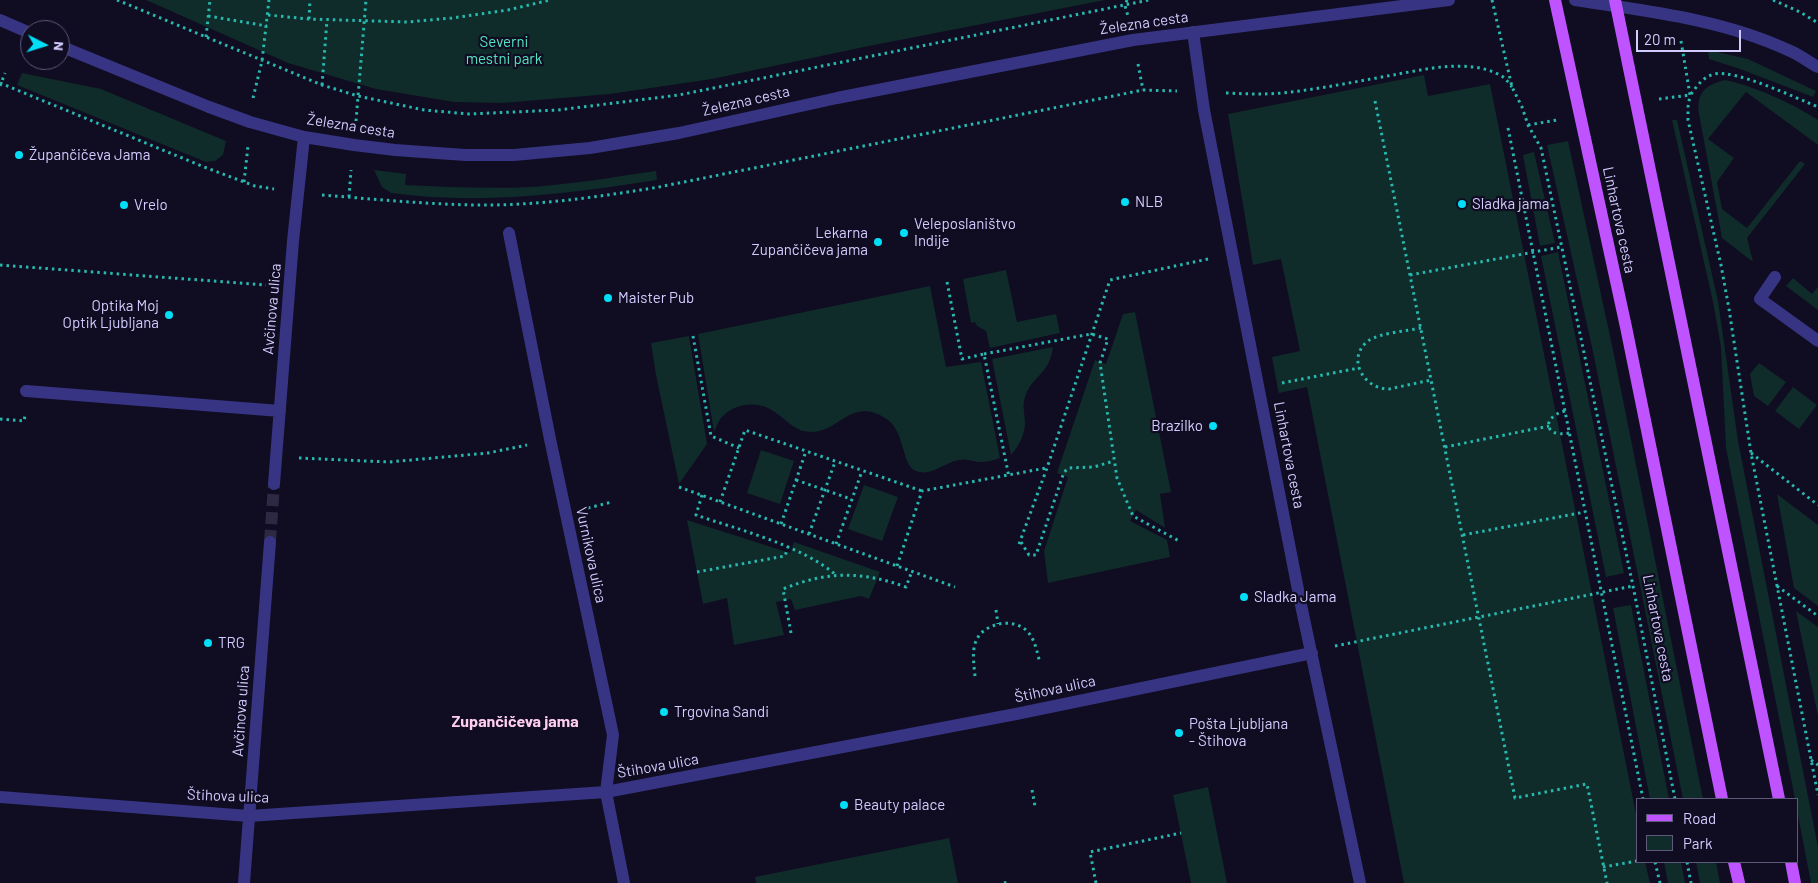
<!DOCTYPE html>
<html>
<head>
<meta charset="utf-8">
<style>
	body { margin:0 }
	#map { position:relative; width:1818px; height:883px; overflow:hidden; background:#100c21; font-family:Barlow,sans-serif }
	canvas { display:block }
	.legend { position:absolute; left:1636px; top:798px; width:162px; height:65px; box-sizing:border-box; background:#100c21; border:1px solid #5e597a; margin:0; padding:6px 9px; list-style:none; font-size:15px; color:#d2ccff }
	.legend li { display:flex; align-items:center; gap:10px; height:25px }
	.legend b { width:25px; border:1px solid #5e597a }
	.north { position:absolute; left:20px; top:20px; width:50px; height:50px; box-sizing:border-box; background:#100c21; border:1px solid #5e597a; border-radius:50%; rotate:95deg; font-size:14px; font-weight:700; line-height:20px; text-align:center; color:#d2ccff }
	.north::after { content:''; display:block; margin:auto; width:18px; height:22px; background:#00dff7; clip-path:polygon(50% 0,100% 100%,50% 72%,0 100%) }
	.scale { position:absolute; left:1636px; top:30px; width:105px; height:22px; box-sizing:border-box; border:2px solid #d2ccff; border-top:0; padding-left:6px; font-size:15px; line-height:18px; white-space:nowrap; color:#d2ccff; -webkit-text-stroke:4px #100c21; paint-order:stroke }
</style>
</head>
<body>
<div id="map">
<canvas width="1818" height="883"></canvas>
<ul class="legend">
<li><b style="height:6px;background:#bf53ff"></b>Road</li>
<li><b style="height:14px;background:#0f2b2a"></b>Park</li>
</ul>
<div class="north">N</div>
<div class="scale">20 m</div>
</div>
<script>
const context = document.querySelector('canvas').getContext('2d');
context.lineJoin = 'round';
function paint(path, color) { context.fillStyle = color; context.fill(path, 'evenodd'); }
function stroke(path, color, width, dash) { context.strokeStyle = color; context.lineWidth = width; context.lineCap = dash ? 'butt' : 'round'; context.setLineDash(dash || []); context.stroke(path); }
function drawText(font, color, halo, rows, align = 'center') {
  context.font = font + ' Barlow,sans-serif'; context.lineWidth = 4.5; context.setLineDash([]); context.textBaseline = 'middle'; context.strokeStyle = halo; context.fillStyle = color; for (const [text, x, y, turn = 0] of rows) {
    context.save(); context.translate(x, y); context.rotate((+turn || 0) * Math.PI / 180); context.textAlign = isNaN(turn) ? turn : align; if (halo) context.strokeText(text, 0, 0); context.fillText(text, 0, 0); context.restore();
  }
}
paint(new Path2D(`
	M146 0H1105L864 47 712 79 610 94 503 103 454 102 376 89 288 63Z
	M1708 50 1748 59 1816 91 1813 97 1740 69 1709 59Z
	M22 73 101 89 226 141 223 155 215 161 206 162 17 85Z
	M1424 75 1428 96 1490 84 1637 819V862H1645L1650 883H1404L1307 387 1279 393 1278 390 1272 357 1300 351 1281 259 1253 265 1228 114Z
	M1725 80C1754 86 1794 104 1818 120V145L1746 92 1708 139 1734 158 1717 182 1722 209 1747 228 1800 161 1805 164 1747 238 1753 262 1722 238 1699 114C1696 93 1705 85 1725 80Z
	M1672 120H1677L1718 301 1738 441 1818 847V883H1811L1797 810V799H1795L1726 448 1721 347 1713 302Z
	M1568 141 1613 350 1703 799H1683L1593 352 1547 145Z
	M1534 152 1555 243 1540 246 1523 155Z
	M374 170 406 174 405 185C447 187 489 189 531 187 573 184 614 177 656 171L657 180C568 194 480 205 391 193L382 187Z
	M1558 252 1624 573 1606 577 1541 256Z
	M1006 270 1017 322 1056 314 1060 333 990 348 986 331 977 326 975 322 971 323 963 279Z
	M1793 278 1812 294 1818 287V310L1786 286Z
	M930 286 946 367 981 362 1000 458C994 460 988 462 981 462 974 462 966 458 959 460 945 462 931 477 916 471 901 466 906 430 885 418 851 397 839 432 812 432 795 432 788 421 776 413 760 400 735 402 721 418 718 422 716 428 714 432L698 334Z
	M1135 312 1171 492 1160 494 1165 528 1136 510 1130 521 1167 540 1170 557 1048 583 1044 551 1068 477 1057 473 1095 360 1106 364 1123 314Z
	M689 336 707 444 679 484 656 375 651 343Z
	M1053 347C1050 374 1031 377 1025 397 1022 406 1025 414 1025 424 1024 436 1019 446 1011 455L992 359Z
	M1759 363 1786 382 1768 406 1754 396 1750 374Z
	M1793 387 1817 405 1799 429 1775 411Z
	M761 450 794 461 780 504 747 493Z
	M864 485 898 497 882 541 848 529Z
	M1777 494 1818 525V606L1794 588Z
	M687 520 790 553 794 542 880 572 869 599 861 596 795 610 791 599 776 602 784 635 734 645 727 598 703 604Z
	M1631 605 1669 799H1650L1613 608Z
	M1796 611 1818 627V716Z
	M1208 787 1227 883H1191L1173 795Z
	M949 838 958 883H756L755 877Z
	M1664 862H1681L1685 883H1668Z
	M1696 862H1716L1720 883H1700Z`), '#0f2b2a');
stroke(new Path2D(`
	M270 542 274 484`), '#2d2942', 12, [12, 6]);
stroke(new Path2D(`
	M117 0 322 85 358 96 424 110 469 114 558 110 679 95 1149 0
	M1127 0 1125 6 1128 16
	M1492 0 1512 87 1522 107 1528 125 1541 148 1633 586 1675 799
	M1773 0 1800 12 1818 23
	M268 15 309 19 407 22 452 18 508 10 550 0
	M208 16 267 26
	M309 19 310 0
	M206 37 210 0
	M1681 41 1690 95 1688 107V120L1721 265 1729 309 1751 453 1818 795
	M1138 64 1143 90
	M0 83 204 167 255 186 274 189
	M322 85 327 20
	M0 86 5 73
	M1226 93C1248 94 1269 95 1291 92 1325 88 1359 81 1393 75 1426 69 1467 59 1498 74 1505 77 1508 82 1512 87
	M1691 94C1697 86 1703 77 1714 74 1735 69 1796 98 1818 107
	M253 98 262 61 269 0
	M1659 99 1690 95
	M1375 101 1515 798 1587 784 1607 883
	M356 121 366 0
	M1528 125 1557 120
	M1508 128 1643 799
	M244 182 248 146
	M322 195C373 199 423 204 474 205 536 206 598 197 659 187L1143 90 1177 91
	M349 197 351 170
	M0 265 266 285
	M1410 275 1561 247
	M947 282 962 359 984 354 1009 477
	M1421 328C1407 331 1379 333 1368 341 1346 358 1363 389 1389 389L1431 380
	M693 336 711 436 739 448
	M984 354 1091 334 1108 339 1100 363 1117 478 1133 516 1181 542
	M1282 383 1359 368
	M1565 411C1541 417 1544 438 1569 433
	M0 419 24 421 25 416
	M1445 447 1549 426
	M1751 453 1818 505
	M299 458 389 462 488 453 527 445
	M796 480 851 499
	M679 487 955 587
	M702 495 696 515C739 530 801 545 836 575
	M720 502 745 430 922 491
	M588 508 612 502
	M781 524 806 451
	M809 534 835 462
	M1463 535 1585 512
	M1021 542 1029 555H1036L1064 472 1069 468 1094 467 1114 461
	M836 544 862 471
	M1019 544 1047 468 1110 280 1208 259
	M897 566 922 491 1046 468
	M697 572 785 556 788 547
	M1777 586 1818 616
	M996 610 998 624
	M791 633 783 589C827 571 862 571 906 587L912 571
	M1335 646 1633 586
	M975 676C974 665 972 654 975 644 980 624 1012 616 1027 631 1035 639 1037 652 1040 663
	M1811 760 1818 765
	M1032 790 1035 806
	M1655 862 1660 883
	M1687 862 1691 883
	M1603 867 1637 861
	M1004 883 1008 882
	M1096 883 1090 852 1181 833`), '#27b8af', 3, [2.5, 4]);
stroke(new Path2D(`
	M1575 0C1646 11 1722 19 1788 50 1799 54 1808 62 1818 67
	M0 20 30 33
	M1193 32 1204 110 1301 605 1360 883
	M60 46 209 107 250 122 304 137 354 145 395 150 465 155H514L590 148 679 133 837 98 1133 40 1449 0
	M509 233 550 439 613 735 606 792 624 883
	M1775 277 1760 299 1818 341
	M26 391 280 411
	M274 484 293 241 304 137
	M0 797 249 816 606 792 1016 714 1312 653
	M244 883 270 542`), '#373483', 12);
stroke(new Path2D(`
	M1555 0 1626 327 1722 799
	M1615 0 1779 799
	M1734 862 1739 883
	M1791 862 1795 883`), '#bf53ff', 12);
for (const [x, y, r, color] of [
	[19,155,5,"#00dff7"],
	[1125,202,5,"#00dff7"],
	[1462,204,5,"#00dff7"],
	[124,205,5,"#00dff7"],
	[904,233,5,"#00dff7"],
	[878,242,5,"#00dff7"],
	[608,298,5,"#00dff7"],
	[169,315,5,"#00dff7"],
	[1213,426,5,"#00dff7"],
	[1244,597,5,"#00dff7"],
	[208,643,5,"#00dff7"],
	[664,712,5,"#00dff7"],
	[1179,733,5,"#00dff7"],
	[844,805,5,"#00dff7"]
]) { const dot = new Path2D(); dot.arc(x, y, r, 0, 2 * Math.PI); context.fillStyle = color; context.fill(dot); stroke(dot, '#100c21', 2); }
drawText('15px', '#d2ccff', '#100c21', [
	["Železna cesta",1144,23,-8],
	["Železna cesta",746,101,-13],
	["Železna cesta",351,126,9],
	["Linhartova cesta",1619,220,78],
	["Avčinova ulica",272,309,-85],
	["Linhartova cesta",1289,455,79],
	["Vurnikova ulica",591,555,78],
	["Linhartova cesta",1658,628,79],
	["Štihova ulica",1055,689,-12],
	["Avčinova ulica",241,711,-86],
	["Štihova ulica",658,766,-10],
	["Štihova ulica",228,796,2]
]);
drawText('15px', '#52e5c0', '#100c21', [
	["Severni",504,42],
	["mestni park",504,59]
]);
drawText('15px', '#d2ccff', '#100c21', [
	["Župančičeva Jama",29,155],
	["NLB",1135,202],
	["Sladka jama",1472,204],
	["Vrelo",134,205],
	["Veleposlaništvo",914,224],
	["Indije",914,241],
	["Lekarna",868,233,"right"],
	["Zupančičeva jama",868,250,"right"],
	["Maister Pub",618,298],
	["Optika Moj",159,306,"right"],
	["Optik Ljubljana",159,323,"right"],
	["Brazilko",1203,426,"right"],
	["Sladka Jama",1254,597],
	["TRG",218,643],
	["Trgovina Sandi",674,712],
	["Pošta Ljubljana",1189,724],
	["- Štihova",1189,741],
	["Beauty palace",854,805]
], 'left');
drawText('bold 16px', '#ffceed', '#100c21', [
	["Zupančičeva jama",515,722]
]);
</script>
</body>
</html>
